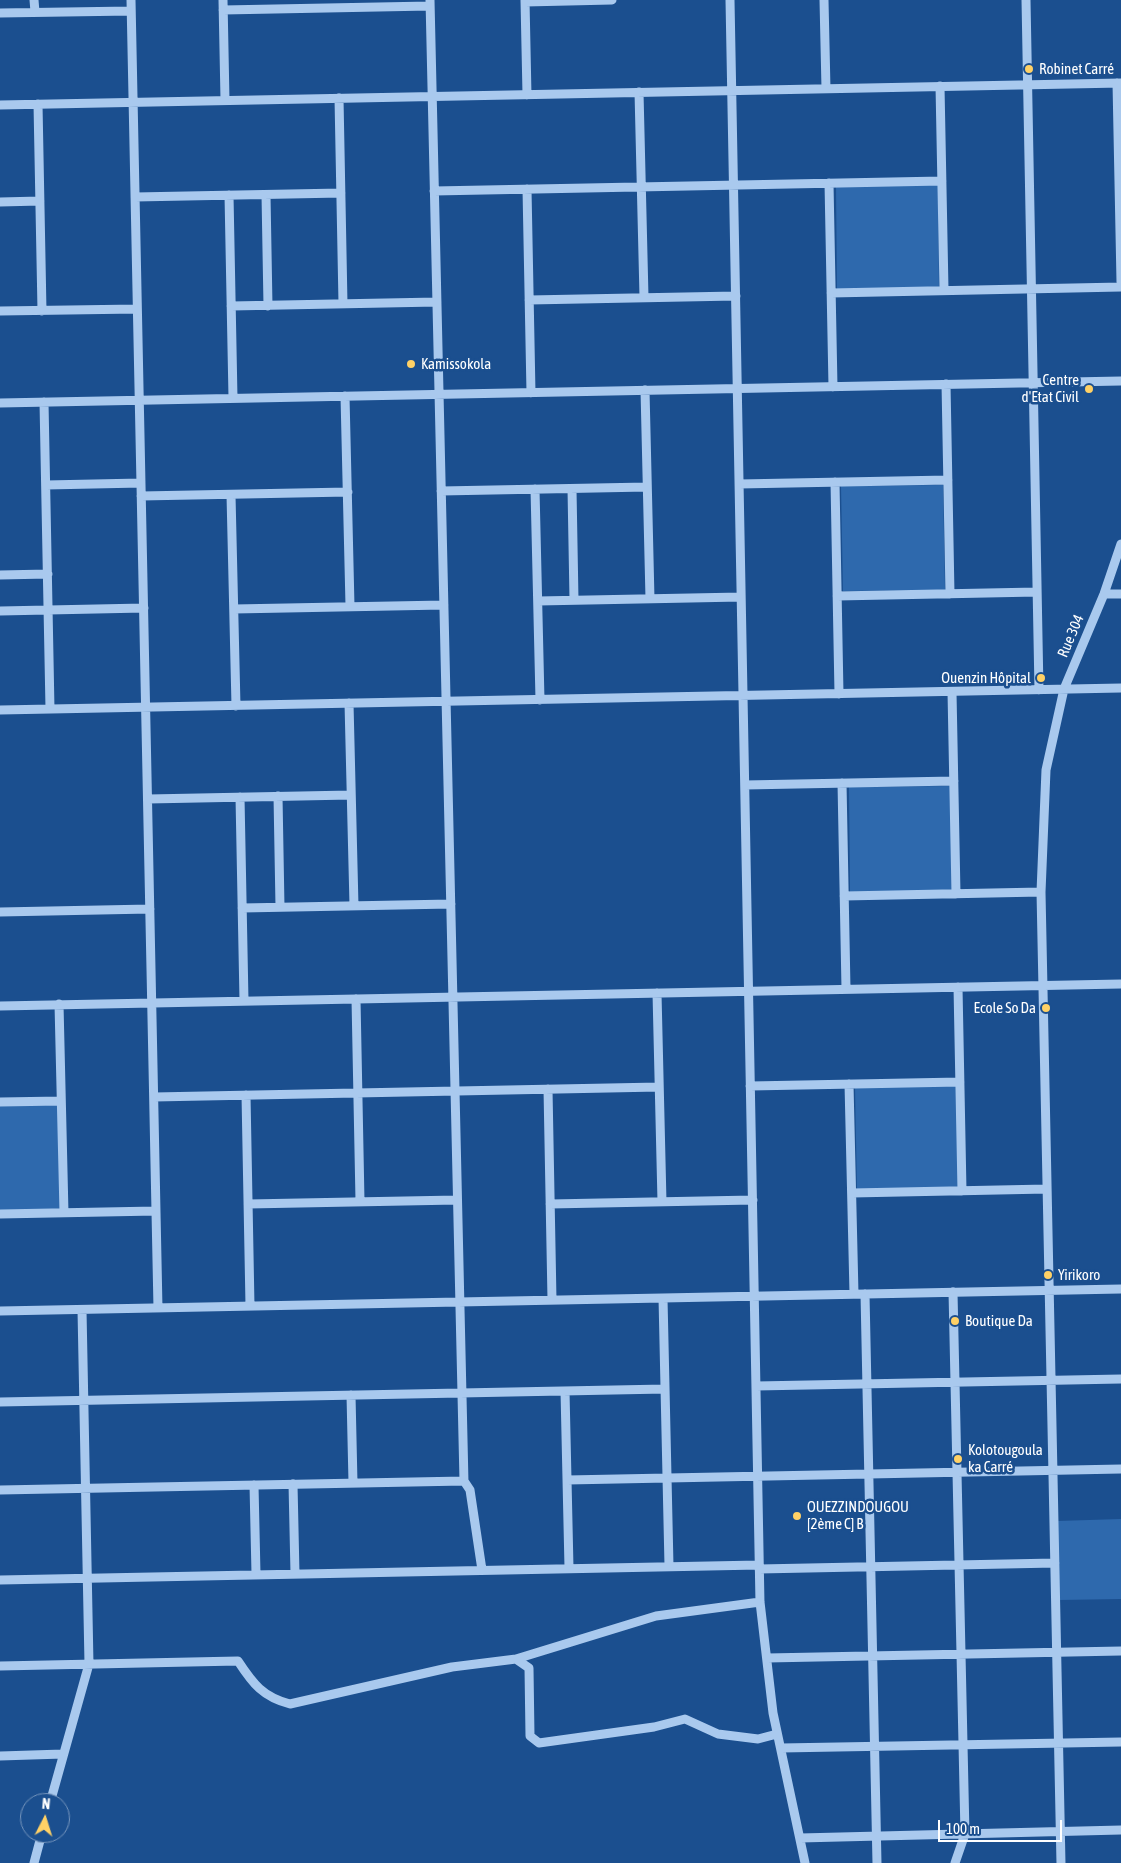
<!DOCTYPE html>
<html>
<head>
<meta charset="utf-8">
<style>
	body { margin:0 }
	#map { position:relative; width:1121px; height:1863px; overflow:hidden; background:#1b4f8f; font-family:"Asap Condensed",sans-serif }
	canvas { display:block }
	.north { position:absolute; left:20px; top:1793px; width:50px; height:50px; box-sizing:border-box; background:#1b4f8f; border:1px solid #7695bc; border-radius:50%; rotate:5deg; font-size:14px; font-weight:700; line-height:20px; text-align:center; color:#fff }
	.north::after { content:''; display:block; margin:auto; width:18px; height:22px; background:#ffd166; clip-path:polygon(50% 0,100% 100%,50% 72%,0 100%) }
	.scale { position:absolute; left:938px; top:1820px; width:124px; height:22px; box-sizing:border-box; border:2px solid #fff; border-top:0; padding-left:6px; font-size:15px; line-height:18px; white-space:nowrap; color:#fff; -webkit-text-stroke:4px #1b4f8f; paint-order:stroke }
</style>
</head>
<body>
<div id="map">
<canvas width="1121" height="1863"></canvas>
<div class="north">N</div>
<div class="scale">100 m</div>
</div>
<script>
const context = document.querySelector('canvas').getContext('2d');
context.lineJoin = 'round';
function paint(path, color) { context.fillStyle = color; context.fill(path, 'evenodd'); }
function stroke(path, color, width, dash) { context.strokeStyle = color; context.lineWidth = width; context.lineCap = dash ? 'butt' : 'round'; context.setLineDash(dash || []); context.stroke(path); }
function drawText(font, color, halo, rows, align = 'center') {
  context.font = font + ' "Asap Condensed",sans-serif'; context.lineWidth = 5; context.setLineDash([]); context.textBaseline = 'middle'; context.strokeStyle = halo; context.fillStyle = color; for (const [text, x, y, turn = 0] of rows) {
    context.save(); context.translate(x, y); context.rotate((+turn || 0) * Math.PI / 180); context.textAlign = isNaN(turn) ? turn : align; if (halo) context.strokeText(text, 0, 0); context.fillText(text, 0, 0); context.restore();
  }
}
paint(new Path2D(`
	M938 184 939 289 837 290 836 186Z
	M943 485 945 590 843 591 841 486Z
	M951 786 952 891 850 892 849 787Z
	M957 1085 959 1190 857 1191 855 1086Z
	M59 1105 61 1210 0 1211V1106Z
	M1121 1519V1599L1059 1600 1057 1521Z`), '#2e69ad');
stroke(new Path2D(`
	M34 0 35 12
	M131 0 158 1308
	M223 0 225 100
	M430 0 464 1481 470 1490 482 1570
	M525 0 527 95
	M730 0 760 1602 773 1713 805 1863
	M824 0 826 89
	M1026 0 1039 690
	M525 2 612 0
	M223 10 430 6
	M0 13 131 11
	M1117 83 1121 282
	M940 86 944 290
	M639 92 644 297
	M339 98 343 304
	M38 104 42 311
	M0 105 1121 83
	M829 183 833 387
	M527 189 531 393
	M434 191 942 181
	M229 195 233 398
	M266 195 268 306
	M135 197 341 193
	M0 202 40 201
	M831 293 1121 287
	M529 300 736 296
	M231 306 437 302
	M0 311 137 309
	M946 384 950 594
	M645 390 650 599
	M345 396 350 606
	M44 402 50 709
	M0 403 1121 381
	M835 482 839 694
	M739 484 948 480
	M46 485 141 483
	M535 489 540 700
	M572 489 574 600
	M441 491 647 487
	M231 495 236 706
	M141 496 348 492
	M0 575 48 574
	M1104 594H1121
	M837 596 1037 592
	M538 601 741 597
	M234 609 444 605
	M0 611 144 608
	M952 692 956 894
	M349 703 354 906
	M0 710 1121 688
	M842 783 846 989
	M745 785 954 781
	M278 796 280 907
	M240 797 244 1001
	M148 799 351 795
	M844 896 1041 892
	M242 908 451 904
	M0 912 150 909
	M958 987 962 1191
	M657 993 662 1202
	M356 999 360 1201
	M59 1004 64 1213
	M0 1006 1121 984
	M849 1084 854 1294
	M750 1086 960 1082
	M548 1089 552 1300
	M246 1095 250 1306
	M154 1097 659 1087
	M0 1102 61 1101
	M852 1193 1047 1189
	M248 1204 457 1200
	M550 1204 753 1200
	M0 1214 156 1211
	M953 1292 965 1834 955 1863
	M865 1294 877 1863
	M663 1298 669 1566
	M0 1311 1121 1289
	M756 1386 1121 1379
	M565 1391 569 1568
	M351 1395 353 1483
	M0 1402 665 1389
	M567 1480 1121 1469
	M293 1484 295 1574
	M254 1485 256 1574
	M0 1490 464 1481
	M759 1569 1055 1563
	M0 1580 759 1565
	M767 1658 1121 1651
	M516 1659 529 1668 530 1736 539 1743 654 1727 685 1719 718 1734 758 1739 777 1734
	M0 1666 238 1661C253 1684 263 1697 290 1704L452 1667 516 1659 656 1616 760 1602
	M781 1748 1121 1742
	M0 1756 63 1754
	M50 1803 89 1664 82 1310
	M800 1838 1121 1830
	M34 1863 42 1833
	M1061 1863 1041 892 1046 770 1064 689 1104 594 1121 544`), '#a9c9ee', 9);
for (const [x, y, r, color] of [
	[1029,69,5,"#ffd166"],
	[411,364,5,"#ffd166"],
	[1089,389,5,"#ffd166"],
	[1041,678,5,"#ffd166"],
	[1046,1008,5,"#ffd166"],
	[1048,1275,5,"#ffd166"],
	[955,1321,5,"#ffd166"],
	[958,1459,5,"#ffd166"],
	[797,1516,5,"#ffd166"]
]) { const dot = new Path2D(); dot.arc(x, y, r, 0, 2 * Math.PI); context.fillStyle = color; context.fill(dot); stroke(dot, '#1b4f8f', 2); }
drawText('15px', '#fff', '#1b4f8f', [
	["Robinet Carré",1039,69],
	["Kamissokola",421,364],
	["Centre",1079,380,"right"],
	["d'Etat Civil",1079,397,"right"],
	["Ouenzin Hôpital",1031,678,"right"],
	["Ecole So Da",1036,1008,"right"],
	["Yirikoro",1058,1275],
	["Boutique Da",965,1321],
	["Kolotougoula",968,1450],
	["ka Carré",968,1467],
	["OUEZZINDOUGOU",807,1507],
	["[2ème C] B",807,1524]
], 'left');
drawText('15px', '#fff', '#1b4f8f', [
	["Rue 304",1071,636,-67]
]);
</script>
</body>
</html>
